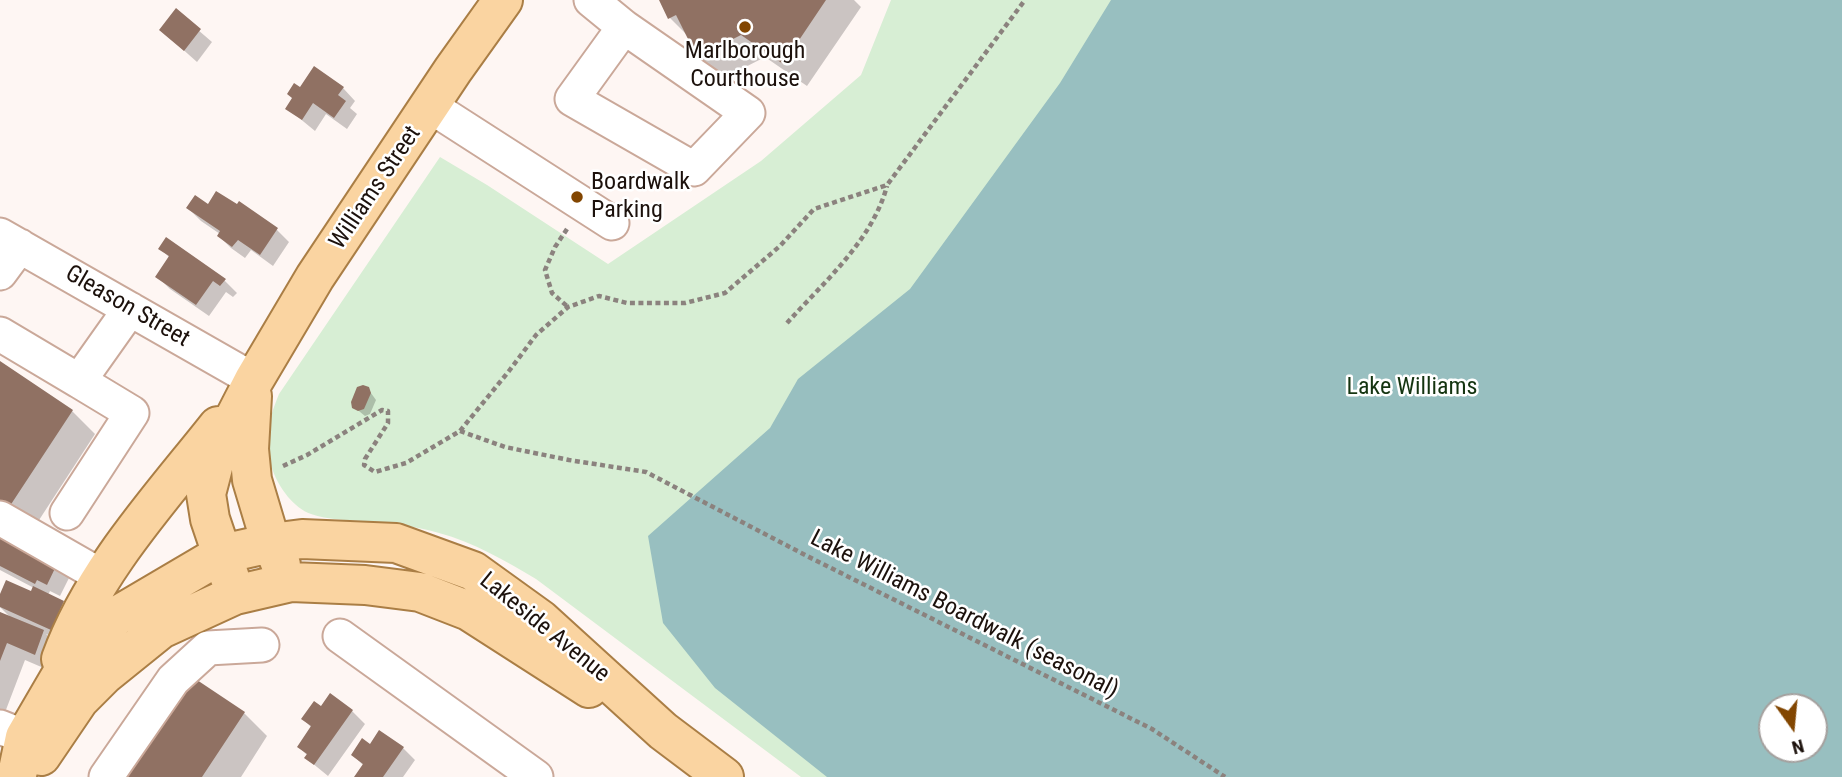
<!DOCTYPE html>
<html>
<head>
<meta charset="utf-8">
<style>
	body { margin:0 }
	#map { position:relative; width:1842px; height:777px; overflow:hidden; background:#fef6f3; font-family:"Roboto Condensed",sans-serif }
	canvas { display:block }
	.north { position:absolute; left:1758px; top:693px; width:70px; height:70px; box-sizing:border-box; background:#fff; border:2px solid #a4a09e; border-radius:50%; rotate:165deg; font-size:19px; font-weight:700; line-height:28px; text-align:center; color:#1c110c }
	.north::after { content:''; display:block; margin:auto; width:24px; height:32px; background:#824601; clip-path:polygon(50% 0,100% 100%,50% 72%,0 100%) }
</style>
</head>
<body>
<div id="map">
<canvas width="1842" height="777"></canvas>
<div class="north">N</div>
</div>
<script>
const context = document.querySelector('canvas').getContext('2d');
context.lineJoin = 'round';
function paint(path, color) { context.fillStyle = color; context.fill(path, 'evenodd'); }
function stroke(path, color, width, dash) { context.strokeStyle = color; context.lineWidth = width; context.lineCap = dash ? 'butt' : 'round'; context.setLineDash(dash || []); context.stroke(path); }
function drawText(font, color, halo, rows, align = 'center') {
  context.font = font + ' "Roboto Condensed",sans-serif'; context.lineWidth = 5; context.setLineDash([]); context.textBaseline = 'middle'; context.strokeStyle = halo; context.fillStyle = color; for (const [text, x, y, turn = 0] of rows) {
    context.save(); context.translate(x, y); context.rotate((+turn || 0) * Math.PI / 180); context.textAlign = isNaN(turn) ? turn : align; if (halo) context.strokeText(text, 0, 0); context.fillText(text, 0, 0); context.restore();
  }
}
paint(new Path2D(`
	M891 0H1842V777H801L536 579C506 561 473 542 439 533 415 526 390 523 365 521 347 520 328 520 311 514 294 508 279 488 273 471 262 443 268 421 279 394L440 157 487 185 608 264 761 161 861 75ZM1772 707H1814V749H1772Z`), '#d7eed4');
paint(new Path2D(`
	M1111 0H1842V777H827L715 688 663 623 648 536 770 428 798 379 910 289 1060 83ZM1772 707H1814V749H1772Z`), '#98bfc0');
paint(new Path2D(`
	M661 0H854L861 7 807 86 765 57 722 79 699 56 690 38 670 18Z
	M176 11 212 42 197 62 161 30Z
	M343 88 355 101 350 108 357 114 347 129 326 114 315 131 287 108 300 90Z
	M240 203 277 230 289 242 273 266 251 250 245 258 231 248 219 236 220 234 201 221 188 208 237 207Z
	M161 249 224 280 237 293 233 297 226 292 209 316 170 289 158 277 170 258Z
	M0 364 72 411 95 434 28 537 0 519Z
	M368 389 376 400 370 414 365 416 354 407Z
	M0 535 70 576 60 596 50 591 48 595 63 602 75 615 63 641 46 634 62 649 53 672 25 660 4 715 0 714V612L12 619 0 607V598L32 594 34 588 0 570Z
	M330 696 352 711 365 724 328 776 306 758 308 756 299 747 312 728 303 719 321 709Z
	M244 713 267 736 241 777H123Z
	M371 746 403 748 415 760 403 777H356L364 766 353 755Z`), '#0003');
paint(new Path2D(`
	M659 0H826L783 64 741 35 697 57 676 15 668 19Z
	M176 8 201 29 184 51 159 30Z
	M314 66 344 87 338 95 346 101 334 118 313 103 302 120 285 109 292 98 287 94 294 83 300 87Z
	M216 191 237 204 239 201 278 228 260 255 238 240 232 247 217 236 220 231 186 208 195 195 208 204Z
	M166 237 226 279 220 286 213 281 196 305 155 277 169 256 158 249Z
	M0 361 73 410 4 515 0 512Z
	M363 385 369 387 371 393 364 409 358 411 352 408 351 402 357 387Z
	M0 533 58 562 47 585 37 580 35 584 0 566Z
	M6 580 31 591 33 586 64 601 51 630 0 607V594Z
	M0 612 44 630 35 655 7 643 0 661Z
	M188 674 245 712 202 777H121Z
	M330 693 353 710 314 765 304 758 307 754 297 747 311 726 301 719 314 701 321 706Z
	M379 730 404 747 383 777H354L363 764 351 755 362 738 370 744Z`), '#907163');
const minor = new Path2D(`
	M591 0 624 27 748 113 694 169 572 99 624 27
	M430 106 612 223
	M0 235 254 380
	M0 273 20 246
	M0 334 79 381 130 309
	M67 513 132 413 79 381
	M0 518 103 577
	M340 636 536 777
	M0 727 25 737
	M106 777 173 680 208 648 262 645`);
const major = new Path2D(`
	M252 396 249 449 252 480 267 530 281 565
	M230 578 210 519 206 494 217 452 254 380 315 277 453 70 503 0
	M61 659C93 571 161 498 218 426
	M41 756 79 700 104 675 161 629 235 595 291 582 365 585 420 592 469 611 589 688
	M17 775 25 737 60 677 85 647 115 617 222 554 271 543 302 539 396 543 473 571 541 620 663 731 724 777`);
stroke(minor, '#caa899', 37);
stroke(major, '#aa7e45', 42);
stroke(new Path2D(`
	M567 229 555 247 545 270 552 293 568 307
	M787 323C824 282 872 241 887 186
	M460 431 505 447 569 460 646 472 807 556 1152 729 1225 777
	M283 466 307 455 382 410 388 411V423L365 459 364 465 375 472 406 463 460 431 509 371 536 335 568 307 599 296 627 303H685L725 293 780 246 814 209 887 185 1025 0`), '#8b827e', 4.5, [5, 3.5]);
stroke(minor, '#fff', 33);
stroke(major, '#fad4a1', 38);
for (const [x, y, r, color] of [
	[745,27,7,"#824601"],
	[577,197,7,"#824601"]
]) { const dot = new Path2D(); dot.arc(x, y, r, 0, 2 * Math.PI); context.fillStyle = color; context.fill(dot); stroke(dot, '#fff', 2.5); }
drawText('24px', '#1c110c', '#fff', [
	["Marlborough",745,52],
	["Courthouse",745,80],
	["Boardwalk",591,183,"left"],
	["Parking",591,211,"left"]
]);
drawText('24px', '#1c110c', '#fff', [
	["Williams Street",376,188,-56],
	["Gleason Street",127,307,30],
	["Lake Williams Boardwalk (seasonal)",964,615,27],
	["Lakeside Avenue",544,628,39]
]);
drawText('24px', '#143410', '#fff', [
	["Lake Williams",1412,388]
]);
</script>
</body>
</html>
